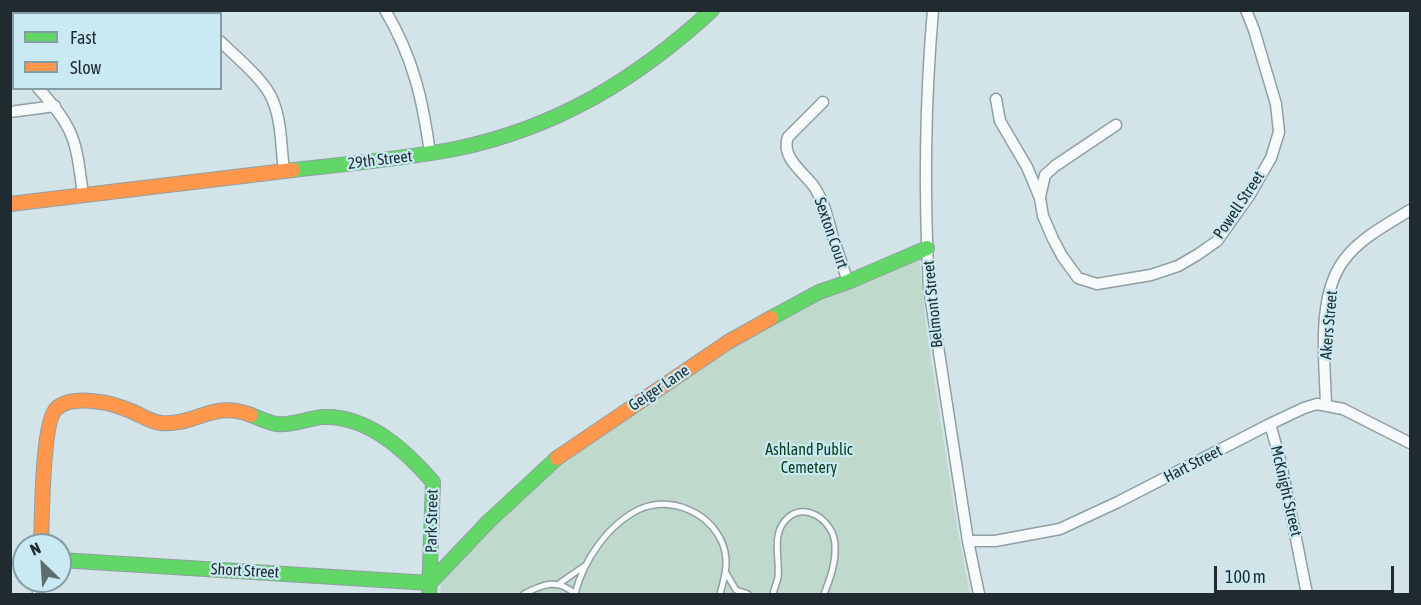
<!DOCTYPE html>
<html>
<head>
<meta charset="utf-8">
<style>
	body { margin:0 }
	#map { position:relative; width:1421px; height:605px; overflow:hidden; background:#d3e4e9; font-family:"Asap Condensed",sans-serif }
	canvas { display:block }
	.frame { position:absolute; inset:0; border:12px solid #1f2b2f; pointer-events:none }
	.legend { position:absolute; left:12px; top:12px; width:210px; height:78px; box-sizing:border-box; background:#c9e9f3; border:2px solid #859da5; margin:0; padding:8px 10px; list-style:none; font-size:18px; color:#1f2b2f }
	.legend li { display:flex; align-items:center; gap:12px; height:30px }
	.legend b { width:30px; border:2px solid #859da5 }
	.north { position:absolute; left:12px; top:533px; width:60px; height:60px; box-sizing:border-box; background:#c9e9f3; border:2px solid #859da5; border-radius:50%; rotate:335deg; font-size:16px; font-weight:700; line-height:24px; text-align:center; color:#1f2b2f }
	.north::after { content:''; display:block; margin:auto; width:21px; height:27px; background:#5e6c70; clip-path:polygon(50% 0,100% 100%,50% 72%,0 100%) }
	.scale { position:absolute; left:1214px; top:566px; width:180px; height:27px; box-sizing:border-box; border:3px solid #1f2b2f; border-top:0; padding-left:8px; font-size:18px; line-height:21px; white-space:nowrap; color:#1f2b2f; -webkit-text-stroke:4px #c9e9f3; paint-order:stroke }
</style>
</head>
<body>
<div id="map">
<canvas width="1421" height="605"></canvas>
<div class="frame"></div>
<ul class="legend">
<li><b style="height:8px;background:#63d668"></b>Fast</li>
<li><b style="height:8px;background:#ff974d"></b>Slow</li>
</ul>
<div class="north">N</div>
<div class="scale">100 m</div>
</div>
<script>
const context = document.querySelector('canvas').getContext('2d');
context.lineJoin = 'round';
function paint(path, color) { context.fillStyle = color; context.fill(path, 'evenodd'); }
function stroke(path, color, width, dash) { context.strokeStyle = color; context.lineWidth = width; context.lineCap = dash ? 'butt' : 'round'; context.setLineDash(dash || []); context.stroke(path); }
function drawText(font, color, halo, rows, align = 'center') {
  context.font = font + ' "Asap Condensed",sans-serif'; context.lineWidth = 4.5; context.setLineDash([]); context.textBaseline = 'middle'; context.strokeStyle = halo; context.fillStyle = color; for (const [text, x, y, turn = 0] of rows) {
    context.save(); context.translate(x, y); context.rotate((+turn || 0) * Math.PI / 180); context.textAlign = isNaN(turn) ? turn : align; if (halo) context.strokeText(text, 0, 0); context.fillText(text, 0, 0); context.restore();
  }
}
paint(new Path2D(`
	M919 257 927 335 958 532 970 594H440L442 579 462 556 522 501 562 460 722 354 794 311 845 285Z`), '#bfdacc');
const lane = new Path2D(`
	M726 573 736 590 748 594
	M560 583 583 567
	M524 594C543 584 558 578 575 594
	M575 594C583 561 608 524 640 509 676 493 723 519 726 559 727 571 723 583 720 594
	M773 594C774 589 777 583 778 577 780 560 772 537 784 522 802 498 834 520 835 545 836 563 830 579 824 594`);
const street = new Path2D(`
	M191 10 194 14
	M385 10C413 57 423 100 430 154
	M933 10C925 102 924 196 929 288L968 541 979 594
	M220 41C236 57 265 80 273 101 282 123 281 149 284 171
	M10 61 14 64
	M38 88C76 129 76 142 83 195
	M996 99 1000 121 1027 167 1040 198 1043 216 1053 239 1062 256 1078 278 1097 284 1151 275 1178 266 1197 255 1217 241 1249 196 1271 158 1279 132 1276 104 1254 30 1246 10
	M823 102 788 137C780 158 805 173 815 188 825 204 828 220 833 237 838 252 843 267 848 282
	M10 112 55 106
	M1040 197 1045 175 1055 166 1116 125
	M1326 405C1325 361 1316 297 1344 260 1360 238 1388 224 1410 210
	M1270 424 1281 463 1307 594
	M968 541H995L1060 529 1118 502 1270 424 1304 408 1317 404 1343 409 1410 443
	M38 594V581`);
const fast = new Path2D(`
	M293 170C347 164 402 159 455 149 557 128 637 79 712 10
	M771 318 819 292 848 282 927 248
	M251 415C259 418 268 423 277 424 293 426 308 418 323 417 368 415 406 451 433 482L429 594
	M60 560 430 583 488 522 557 458`);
const slow = new Path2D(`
	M10 204 293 170
	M557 458 728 342 771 318
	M41 545C42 521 42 422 56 409 67 398 87 400 100 402 111 403 121 407 131 411 141 415 150 422 161 423 196 426 212 400 251 415`);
stroke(lane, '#919fa3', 8);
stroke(street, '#919fa3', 13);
stroke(fast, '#919fa3', 16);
stroke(slow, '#919fa3', 16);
stroke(lane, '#f8fbfc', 5);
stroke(street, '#f8fbfc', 10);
stroke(fast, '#63d668', 14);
stroke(slow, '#ff974d', 14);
drawText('16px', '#1f2b2f', '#c9e9f3', [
	["29th Street",380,160,-7],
	["Powell Street",1239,205,-56],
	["Sexton Court",831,233,71],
	["Belmont Street",933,304,-96],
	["Akers Street",1329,325,-85],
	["Geiger Lane",659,388,-34],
	["Hart Street",1193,464,-27],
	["McKnight Street",1286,491,77],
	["Park Street",432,521,-89],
	["Short Street",245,571,3]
]);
drawText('16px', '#0a401d', '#c9e9f3', [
	["Ashland Public",809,450],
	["Cemetery",809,468]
]);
</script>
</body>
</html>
